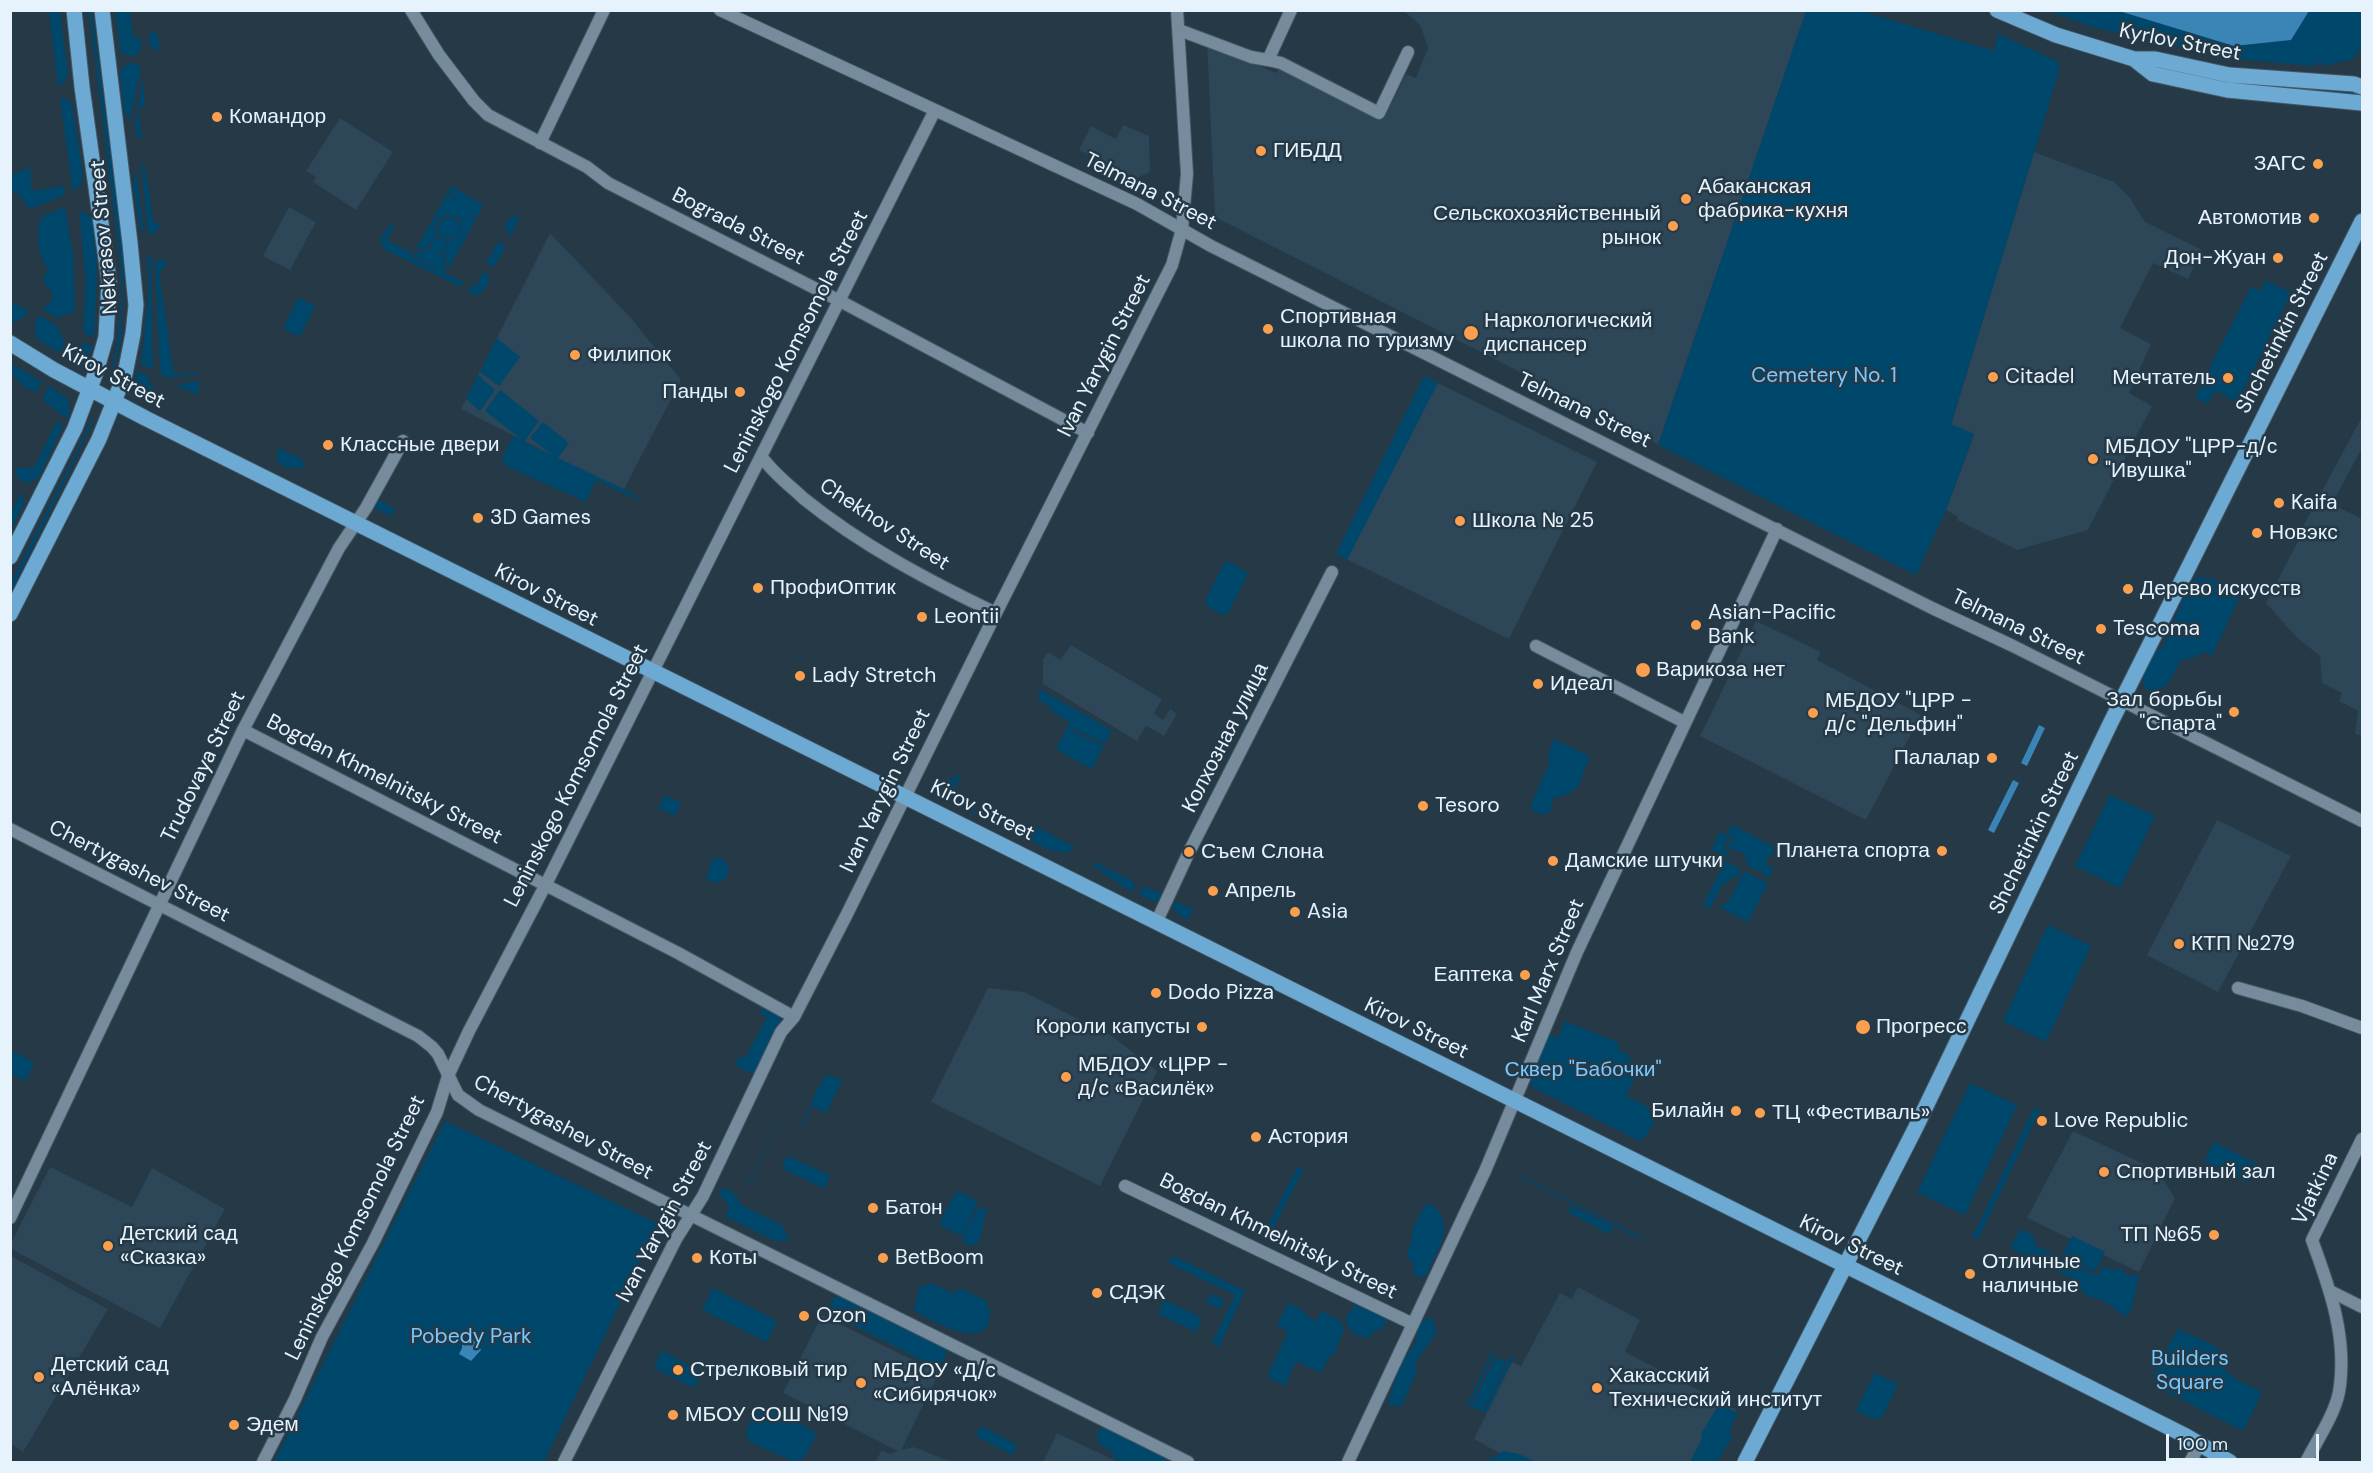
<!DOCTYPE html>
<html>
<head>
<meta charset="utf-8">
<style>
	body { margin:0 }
	#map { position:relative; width:2373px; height:1473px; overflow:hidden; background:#253947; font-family:"DM Sans",sans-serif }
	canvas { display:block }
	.frame { position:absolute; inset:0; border:12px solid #e7f3fc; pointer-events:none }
	.scale { position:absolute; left:2166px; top:1434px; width:153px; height:27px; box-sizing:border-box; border:3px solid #e7f3fc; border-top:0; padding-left:8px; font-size:18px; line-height:21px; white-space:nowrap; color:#e7f3fc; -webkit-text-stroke:4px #253947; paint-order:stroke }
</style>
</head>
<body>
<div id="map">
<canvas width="2373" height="1473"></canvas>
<div class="frame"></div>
<div class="scale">100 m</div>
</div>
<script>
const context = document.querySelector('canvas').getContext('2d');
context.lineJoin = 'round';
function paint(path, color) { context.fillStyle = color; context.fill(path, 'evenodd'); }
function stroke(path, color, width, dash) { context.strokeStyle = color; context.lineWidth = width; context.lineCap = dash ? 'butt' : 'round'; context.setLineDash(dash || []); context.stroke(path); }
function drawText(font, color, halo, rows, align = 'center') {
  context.font = font + ' "DM Sans",sans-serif'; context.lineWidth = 5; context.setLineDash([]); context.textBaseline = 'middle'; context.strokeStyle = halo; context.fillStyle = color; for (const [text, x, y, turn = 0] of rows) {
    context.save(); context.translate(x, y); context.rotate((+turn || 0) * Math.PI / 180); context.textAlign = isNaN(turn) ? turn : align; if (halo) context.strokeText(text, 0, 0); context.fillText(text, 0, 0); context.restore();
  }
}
paint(new Path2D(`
	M1404 11H1806L1658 445 1646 436 1215 217 1207 43 1276 73 1281 67 1384 119 1406 74 1416 78 1428 48 1420 25Z
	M340 118 393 152 356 210 313 182 316 177 306 171Z
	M1123 125 1149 136 1150 172 1134 179 1079 150 1091 126 1116 139Z
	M2034 152 2114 182 2130 198 2145 222 2202 250 2188 279 2153 263 2120 328 2151 344 2129 393 2152 406 2088 530 2017 550 1957 520 1958 517 1946 510 1974 435 1951 425Z
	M289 207 316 222 290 270 263 256Z
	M550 233 630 317 681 380 623 491 461 409Z
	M1424 376 1597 462 1509 639 1336 554Z
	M2362 417V448L2332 504 2362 519V736L2355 734 2358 711 2339 701 2342 693 2322 683 2320 656 2296 637 2266 603 2298 541 2296 539Z
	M1756 621 1821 652 1817 660 1921 715 1866 820 1700 736Z
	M1071 645 1162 699 1154 713 1163 720 1170 709 1177 714 1164 736 1146 726 1137 741 1043 684V659L1048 652 1060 660Z
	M2217 820 2291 856 2218 992 2147 955Z
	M988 988 1024 992 1112 1036 1157 1071 1100 1186 931 1102Z
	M2073 1131 2157 1170 2175 1198 2139 1272 2027 1218Z
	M50 1167 132 1207 152 1168 225 1209 160 1328 11 1249V1243Z
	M11 1256 108 1309 23 1452 11 1444Z
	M1578 1287 1640 1320 1625 1352 1737 1410 1711 1462H1515L1474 1439 1512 1362 1521 1366 1560 1293 1572 1299Z
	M822 1315 939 1373 901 1450 914 1447 951 1462H875L882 1450 890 1454 898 1451 783 1393Z
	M1057 1433 1118 1462H1043Z`), '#2d4658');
paint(new Path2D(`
	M49 11H60L68 74 63 84 58 85Z
	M89 11H92L124 262 121 340 114 368 112 367C120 334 122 301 121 267Z
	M115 11H130L133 37 141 39V50L135 56 126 55 121 52Z
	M1806 11H1861L1994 51 1998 34 2059 62V71L1951 424 1974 434 1946 510 1916 575 1658 445Z
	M2049 11H2119L2234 46 2291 40 2309 11H2362V46L2353 59 2324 66 2320 61 2314 66 2227 58 2093 27Z
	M155 31 157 34 160 51 151 47 148 36Z
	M132 63 139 65 141 69 129 122 124 109 120 71 127 64Z
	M2159 67 2228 81 2291 87 2359 90V94L2291 91 2228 85 2158 70Z
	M143 78 145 104 138 110 142 138H137L135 122Z
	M60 98 66 99 72 104 83 175 80 185 73 192Z
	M141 161 146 171 153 221 160 225 156 233 148 234Z
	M31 167V186L34 191 64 186 65 195 30 209 17 193 11 192 10 176Z
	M136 169 144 232 140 228 133 184Z
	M451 186 483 205 477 217 469 213V210L468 214 476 218 466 237 461 235 466 238 448 269 444 253 448 247 447 241C462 239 462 229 460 218 451 217 447 212 439 219L435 218 438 220 435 227 438 236 433 237 429 246 415 251 448 192 454 199 452 201 456 199 449 190Z
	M65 207 73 256 75 311 57 318 43 309 52 300V292L43 281 48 268C38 258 35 229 42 217Z
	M79 210 93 218 97 275 94 338 83 332 86 284Z
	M516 215 520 217 511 236 508 234 509 231 504 228 510 217 514 218Z
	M438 228a11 11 0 1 1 22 0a11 11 0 1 1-22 0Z
	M391 224 395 225 387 240 412 253 411 256 463 282 461 287 386 250 381 244V237Z
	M431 245a8 8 0 1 1 16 0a8 8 0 1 1-16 0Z
	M498 242 506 246 494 267 486 263Z
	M430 248 437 254 443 255 446 273 413 255Z
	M147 256H151L153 368H149L141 364 149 290Z
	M166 260V266L159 272 173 371 176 374 199 372V374L164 378 160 370 155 261Z
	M483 272 490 276 487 286 478 296 468 291 471 284 476 287Z
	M2266 280 2291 293 2239 399 2236 402 2215 390 2208 404 2195 397 2251 287 2260 291Z
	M298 298 315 306 300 337 283 329Z
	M11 302 29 311 23 318 11 323Z
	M39 315 57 326 65 343 60 353C41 341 28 340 39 315Z
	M497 338 520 357 499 386 480 372Z
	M86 343 93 347C87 358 78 363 66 357L72 348Z
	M10 363 42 382 35 393 23 386 11 373Z
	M138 371 148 376 154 392 149 403 135 392 134 382Z
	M478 375 495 390 480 411 466 399Z
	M1424 376 1438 383 1347 560 1336 554Z
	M199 381 198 395 176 385Z
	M49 386 68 399 70 410 67 419 44 401 43 397Z
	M500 390 539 421 524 442 552 455 530 438 543 422 569 443 558 458 630 492 642 502 596 480 586 502 506 466 502 459 513 436 521 439 485 411Z
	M92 419 94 420 11 592V583Z
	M57 421 63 426 40 474 35 480 26 483 20 480 16 474V468H34Z
	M278 448 300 458 305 465 303 468 284 467 277 461Z
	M21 492 24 503 11 530V513Z
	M377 499 395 509 391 516 373 507Z
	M1225 562H1230L1248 573 1229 612 1224 615 1208 607 1205 601Z
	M2196 577C2213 578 2226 581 2239 593L2238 597 2239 598 2212 656 2205 652 2193 658 2181 660 2169 682 2153 695 2143 686 2145 662 2152 654 2163 647 2183 599Z
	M1039 689 1112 730 1105 744 1071 728 1070 730 1104 746 1092 769 1078 762 1079 759 1077 761 1056 749 1070 722 1050 711 1052 708 1039 700Z
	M1554 739 1590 757C1579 782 1583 793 1553 798L1550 812 1543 815 1533 811 1531 805 1549 764V752Z
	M962 774 950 797 1003 824 1006 819H1011L1014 822 1011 827 1005 828 939 795 947 781Z
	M665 795 681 803 675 816 658 808Z
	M2110 795 2155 816 2120 888 2075 866Z
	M1030 824 1075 847 1068 853 1050 850 1025 838 1022 830 1024 826Z
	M1732 825 1774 847 1773 855 1767 857 1765 867 1767 865 1774 868 1768 879 1761 872 1764 869 1760 871C1746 870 1748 862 1743 853L1729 849V841L1736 838 1731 837 1728 833Z
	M1720 832 1729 836C1723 845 1725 852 1732 859L1711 850Z
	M1711 854 1741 869 1736 879 1731 877 1727 884 1723 883 1710 909 1703 905 1722 867 1708 859Z
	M714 857 724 860 729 868 727 877C720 884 713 884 706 878Z
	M1095 862 1132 881 1135 885 1132 892 1093 866Z
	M1744 871 1768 883 1748 922 1719 907 1728 902Z
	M1144 886 1164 895 1156 902 1139 895Z
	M1173 901 1193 909 1188 920C1178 915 1173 913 1173 901Z
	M2048 925 2091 946 2046 1042 2003 1021Z
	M766 1008 780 1016 781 1024 755 1075 738 1067 736 1063 738 1058 746 1057 767 1017 761 1014 762 1009Z
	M1565 1021 1619 1043 1618 1050 1629 1055 1631 1063 1640 1067 1626 1096 1650 1108 1648 1111 1654 1114 1655 1120 1647 1135 1640 1141 1532 1087 1530 1078 1548 1033 1558 1038Z
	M11 1051 34 1062 26 1081 11 1074Z
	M811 1058 749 1184H748Z
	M829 1075 842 1080 826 1113 812 1106 804 1125H802L818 1087 819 1088 825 1076Z
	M1970 1083 2017 1105 1965 1215 1917 1192Z
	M2034 1108 2040 1110 1978 1239 1972 1238Z
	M445 1121 658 1224 544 1462H274Z
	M2214 1142 2257 1164 2248 1183 2204 1161Z
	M787 1156 830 1175 825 1189 781 1168H785L782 1166Z
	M1298 1166 1303 1170 1267 1240 1262 1237Z
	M1519 1175 1643 1238 1642 1240 1518 1176Z
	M722 1188 730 1190 737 1197 741 1205 782 1225 789 1240 775 1241 725 1216 729 1208 728 1203 718 1194Z
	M956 1192H961L978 1202 964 1232 961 1235 943 1227 939 1223Z
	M1432 1204C1457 1226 1437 1249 1427 1275L1419 1278 1412 1271 1415 1266 1408 1257 1407 1251 1412 1240V1230L1425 1205Z
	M1571 1206 1613 1227 1610 1234 1568 1212Z
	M983 1207 987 1210C983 1221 983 1232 978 1243L971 1246 963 1242 962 1237 977 1210Z
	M2020 1229 2034 1236 2035 1245 2097 1276 2104 1266 2113 1270 2121 1268 2128 1277 2134 1274 2139 1277 2131 1310 2126 1317C2119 1312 2112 1306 2105 1302 2093 1295 2083 1301 2079 1282L2010 1248Z
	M2072 1236 2105 1252 2095 1272 2062 1256Z
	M1173 1256 1245 1291 1219 1347 1212 1343 1235 1295 1169 1263Z
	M931 1283 955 1294 959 1288 987 1301V1307L990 1310C992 1355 937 1323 916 1312L914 1308C917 1301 916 1294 920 1287Z
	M713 1288 777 1321 767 1342 702 1310Z
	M1211 1294 1225 1300 1219 1309 1206 1302Z
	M835 1296 858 1303 935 1341 947 1349 944 1361 935 1367 827 1312Z
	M1164 1300 1202 1318 1196 1332 1158 1314Z
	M1355 1302 1385 1315 1387 1320 1382 1329 1374 1331 1369 1338C1356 1337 1343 1329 1347 1314L1352 1311Z
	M1288 1303 1304 1311V1314L1316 1321 1322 1311 1340 1321 1344 1329 1334 1355 1331 1354 1321 1373 1296 1361 1285 1386 1267 1377 1288 1332 1277 1325Z
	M1432 1317 1437 1332 1416 1362V1374L1401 1407 1388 1404 1400 1364 1415 1344 1420 1322Z
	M2178 1329 2219 1348C2216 1374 2240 1381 2260 1391L2261 1395 2243 1431 2167 1392 2163 1383 2152 1377Z
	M1493 1350 1495 1352 1469 1407H1466Z
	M662 1351 703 1372 694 1388 654 1368Z
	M1510 1356 1513 1358 1487 1413 1484 1412Z
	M1496 1357 1506 1362 1483 1411 1471 1407Z
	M1875 1373 1898 1384 1881 1419 1876 1417 1875 1420 1856 1410Z
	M1719 1404 1738 1413 1729 1432 1733 1436 1717 1462H1690L1702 1439 1701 1434Z
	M771 1408 815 1432V1438L802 1460 794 1462 750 1442 746 1435 751 1418 759 1409Z
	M1114 1425 1168 1456 1166 1462H1123L1112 1457 1113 1452 1098 1443 1097 1432 1103 1427Z
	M981 1426 1017 1445 1012 1455 976 1436Z
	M1503 1451 1519 1454 1537 1462H1482L1497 1456Z`), '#00476c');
paint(new Path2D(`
	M2119 11H2309L2291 40 2234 46Z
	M2039 725 2045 728 2027 766 2021 763Z
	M2013 780 2019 783 1994 833 1988 830Z
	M475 1338 481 1350 471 1361 459 1354 462 1348V1341Z`), '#3a85b6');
const minor = new Path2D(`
	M411 10 439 55 474 101 488 115 587 167 608 183 840 301 1088 433
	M720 10 1137 204 1211 246 1932 608 2013 646 2362 821
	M1179 30 1251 57 1268 60 1291 10
	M1268 60 1281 63 1379 113 1408 52
	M540 143 604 10
	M761 456C773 473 788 484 803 498 861 545 929 581 996 613
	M1536 646 1684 722
	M243 730 678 953 794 1017
	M10 829 418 1036 432 1047 438 1054 458 1095 479 1110 1188 1462
	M1156 923 1189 852 1332 572
	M2238 988 2302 1006 2362 1028
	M1125 1186 1413 1324
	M10 1218 243 730 339 548 366 508 403 441
	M2332 1292 2362 1307
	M263 1462 295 1399 322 1337 373 1243 437 1112 448 1076 469 1031 546 884 935 110
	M564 1462 676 1239 703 1196 781 1032 794 1017 847 914 996 613 1172 265 1182 229 1187 174 1177 10
	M1348 1462 1485 1171 1577 952 1777 529
	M2190 1462 2200 1444
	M2306 1462C2316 1442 2335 1414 2339 1392 2348 1339 2330 1289 2312 1240L2362 1139`);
const major = new Path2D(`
	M1997 10 2056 35 2134 59H2155L2229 75 2354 84 2362 87
	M2134 59 2153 74 2227 90 2362 103
	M10 343 54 370 145 418 2019 1352 2186 1436 2230 1462
	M10 557 75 428 96 372 106 337 109 281 82 87 74 10
	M10 614 99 439 125 374 133 334 136 305 130 243 102 10
	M1745 1462 1916 1127 2111 722 2362 221`);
stroke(minor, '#465763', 14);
stroke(major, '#465763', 17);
stroke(minor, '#768c9c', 12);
stroke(major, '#6caad4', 15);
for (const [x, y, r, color] of [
	[217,117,6,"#f99f4d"],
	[1261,151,6,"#f99f4d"],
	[2318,164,6,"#f99f4d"],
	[1686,199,6,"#f99f4d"],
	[2314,218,6,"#f99f4d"],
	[1673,226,6,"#f99f4d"],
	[2278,258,6,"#f99f4d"],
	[1268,329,6,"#f99f4d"],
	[1471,333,8,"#f99f4d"],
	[575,355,6,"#f99f4d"],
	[1993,377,6,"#f99f4d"],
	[2228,378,6,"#f99f4d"],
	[740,392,6,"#f99f4d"],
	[328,445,6,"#f99f4d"],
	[2093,459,6,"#f99f4d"],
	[2279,503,6,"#f99f4d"],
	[478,518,6,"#f99f4d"],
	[1460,521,6,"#f99f4d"],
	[2257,533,6,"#f99f4d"],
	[758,588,6,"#f99f4d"],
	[2128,589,6,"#f99f4d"],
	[922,617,6,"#f99f4d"],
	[1696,625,6,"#f99f4d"],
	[2101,629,6,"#f99f4d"],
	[1643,670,8,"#f99f4d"],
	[800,676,6,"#f99f4d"],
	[1538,684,6,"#f99f4d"],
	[2234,712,6,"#f99f4d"],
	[1813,713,6,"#f99f4d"],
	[1992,758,6,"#f99f4d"],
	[1423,806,6,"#f99f4d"],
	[1942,851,6,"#f99f4d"],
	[1189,852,6,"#f99f4d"],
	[1553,861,6,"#f99f4d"],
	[1213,891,6,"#f99f4d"],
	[1295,912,6,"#f99f4d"],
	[2179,944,6,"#f99f4d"],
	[1525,975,6,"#f99f4d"],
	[1156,993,6,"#f99f4d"],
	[1202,1027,6,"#f99f4d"],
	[1863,1027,8,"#f99f4d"],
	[1066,1077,6,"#f99f4d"],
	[1736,1111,6,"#f99f4d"],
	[1760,1113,6,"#f99f4d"],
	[2042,1121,6,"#f99f4d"],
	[1256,1137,6,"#f99f4d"],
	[2104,1172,6,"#f99f4d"],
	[873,1208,6,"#f99f4d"],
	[2214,1235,6,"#f99f4d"],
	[108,1246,6,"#f99f4d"],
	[697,1258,6,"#f99f4d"],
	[883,1258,6,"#f99f4d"],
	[1970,1274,6,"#f99f4d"],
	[1097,1293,6,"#f99f4d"],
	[804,1316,6,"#f99f4d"],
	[678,1370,6,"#f99f4d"],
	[39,1377,6,"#f99f4d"],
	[861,1383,6,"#f99f4d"],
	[1597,1388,6,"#f99f4d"],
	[673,1415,6,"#f99f4d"],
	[234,1425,6,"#f99f4d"]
]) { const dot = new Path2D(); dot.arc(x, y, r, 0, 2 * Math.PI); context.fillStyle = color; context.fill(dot); stroke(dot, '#253947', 2); }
drawText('21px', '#e7f3fc', '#253947', [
	["Kyrlov Street",2180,43,11],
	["Telmana Street",1150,192,27],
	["Bograda Street",738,227,27],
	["Nekrasov Street",105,237,-95],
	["Shchetinkin Street",2283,333,-63],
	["Leninskogo Komsomola Street",797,342,-63],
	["Ivan Yarygin Street",1105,356,-63],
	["Kirov Street",113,377,28],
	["Telmana Street",1584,411,26],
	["Chekhov Street",884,525,33],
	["Kirov Street",546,596,27],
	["Telmana Street",2018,628,26],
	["Колхозная улица",1226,738,-63],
	["Trudovaya Street",204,767,-64],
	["Leninskogo Komsomola Street",577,776,-63],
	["Bogdan Khmelnitsky Street",384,780,27],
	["Ivan Yarygin Street",886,791,-64],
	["Kirov Street",982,811,26],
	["Shchetinkin Street",2035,833,-64],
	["Chertygashev Street",139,872,27],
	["Karl Marx Street",1549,971,-67],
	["Kirov Street",1416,1029,26],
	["Chertygashev Street",563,1128,28],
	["Vjatkina",2316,1189,-64],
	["Ivan Yarygin Street",665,1222,-62],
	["Leninskogo Komsomola Street",356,1228,-64],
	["Bogdan Khmelnitsky Street",1278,1237,26],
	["Kirov Street",1851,1246,26]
]);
drawText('21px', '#e7f3fc', '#253947', [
	["Командор",229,117],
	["ГИБДД",1273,151],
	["ЗАГС",2306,164,"right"],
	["Абаканская",1698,187],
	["фабрика-кухня",1698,211],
	["Сельскохозяйственный",1661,214,"right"],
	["рынок",1661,238,"right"],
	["Автомотив",2302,218,"right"],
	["Дон-Жуан",2266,258,"right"],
	["Спортивная",1280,317],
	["школа по туризму",1280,341],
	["Наркологический",1484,321],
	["диспансер",1484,345],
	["Филипок",587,355],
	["Citadel",2005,377],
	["Мечтатель",2216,378,"right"],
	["Панды",728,392,"right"],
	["Классные двери",340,445],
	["МБДОУ \"ЦРР-д/с",2105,447],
	["\"Ивушка\"",2105,471],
	["Kaifa",2291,503],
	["3D Games",490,518],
	["Школа № 25",1472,521],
	["Новэкс",2269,533],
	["ПрофиОптик",770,588],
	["Дерево искусств",2140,589],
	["Asian-Pacific",1708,613],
	["Bank",1708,637],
	["Leontii",934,617],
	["Tescoma",2113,629],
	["Варикоза нет",1656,670],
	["Lady Stretch",812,676],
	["Идеал",1550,684],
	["Зал борьбы",2222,700,"right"],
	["\"Спарта\"",2222,724,"right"],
	["МБДОУ \"ЦРР -",1825,701],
	["д/с \"Дельфин\"",1825,725],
	["Палалар",1980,758,"right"],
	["Tesoro",1435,806],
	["Планета спорта",1930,851,"right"],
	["Съем Слона",1201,852],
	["Дамские штучки",1565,861],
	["Апрель",1225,891],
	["Asia",1307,912],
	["КТП №279",2191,944],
	["Еаптека",1513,975,"right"],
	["Dodo Pizza",1168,993],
	["Короли капусты",1190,1027,"right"],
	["Прогресс",1876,1027],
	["МБДОУ «ЦРР -",1078,1065],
	["д/с «Василёк»",1078,1089],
	["Билайн",1724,1111,"right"],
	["ТЦ «Фестиваль»",1772,1113],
	["Love Republic",2054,1121],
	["Астория",1268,1137],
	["Спортивный зал",2116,1172],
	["Батон",885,1208],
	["Детский сад",120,1234],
	["«Сказка»",120,1258],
	["ТП №65",2202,1235,"right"],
	["Коты",709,1258],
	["BetBoom",895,1258],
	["Отличные",1982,1262],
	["наличные",1982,1286],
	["СДЭК",1109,1293],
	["Ozon",816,1316],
	["Детский сад",51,1365],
	["«Алёнка»",51,1389],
	["Стрелковый тир",690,1370],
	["МБДОУ «Д/с",873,1371],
	["«Сибирячок»",873,1395],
	["Хакасский",1609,1376],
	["Технический институт",1609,1400],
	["МБОУ СОШ №19",685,1415],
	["Эдем",246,1425]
], 'left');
drawText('21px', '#7bc8fd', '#253947', [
	["Cemetery No. 1",1824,376],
	["Сквер \"Бабочки\"",1583,1070],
	["Pobedy Park",471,1337],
	["Builders",2190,1359],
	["Square",2190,1383]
]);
</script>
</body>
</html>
